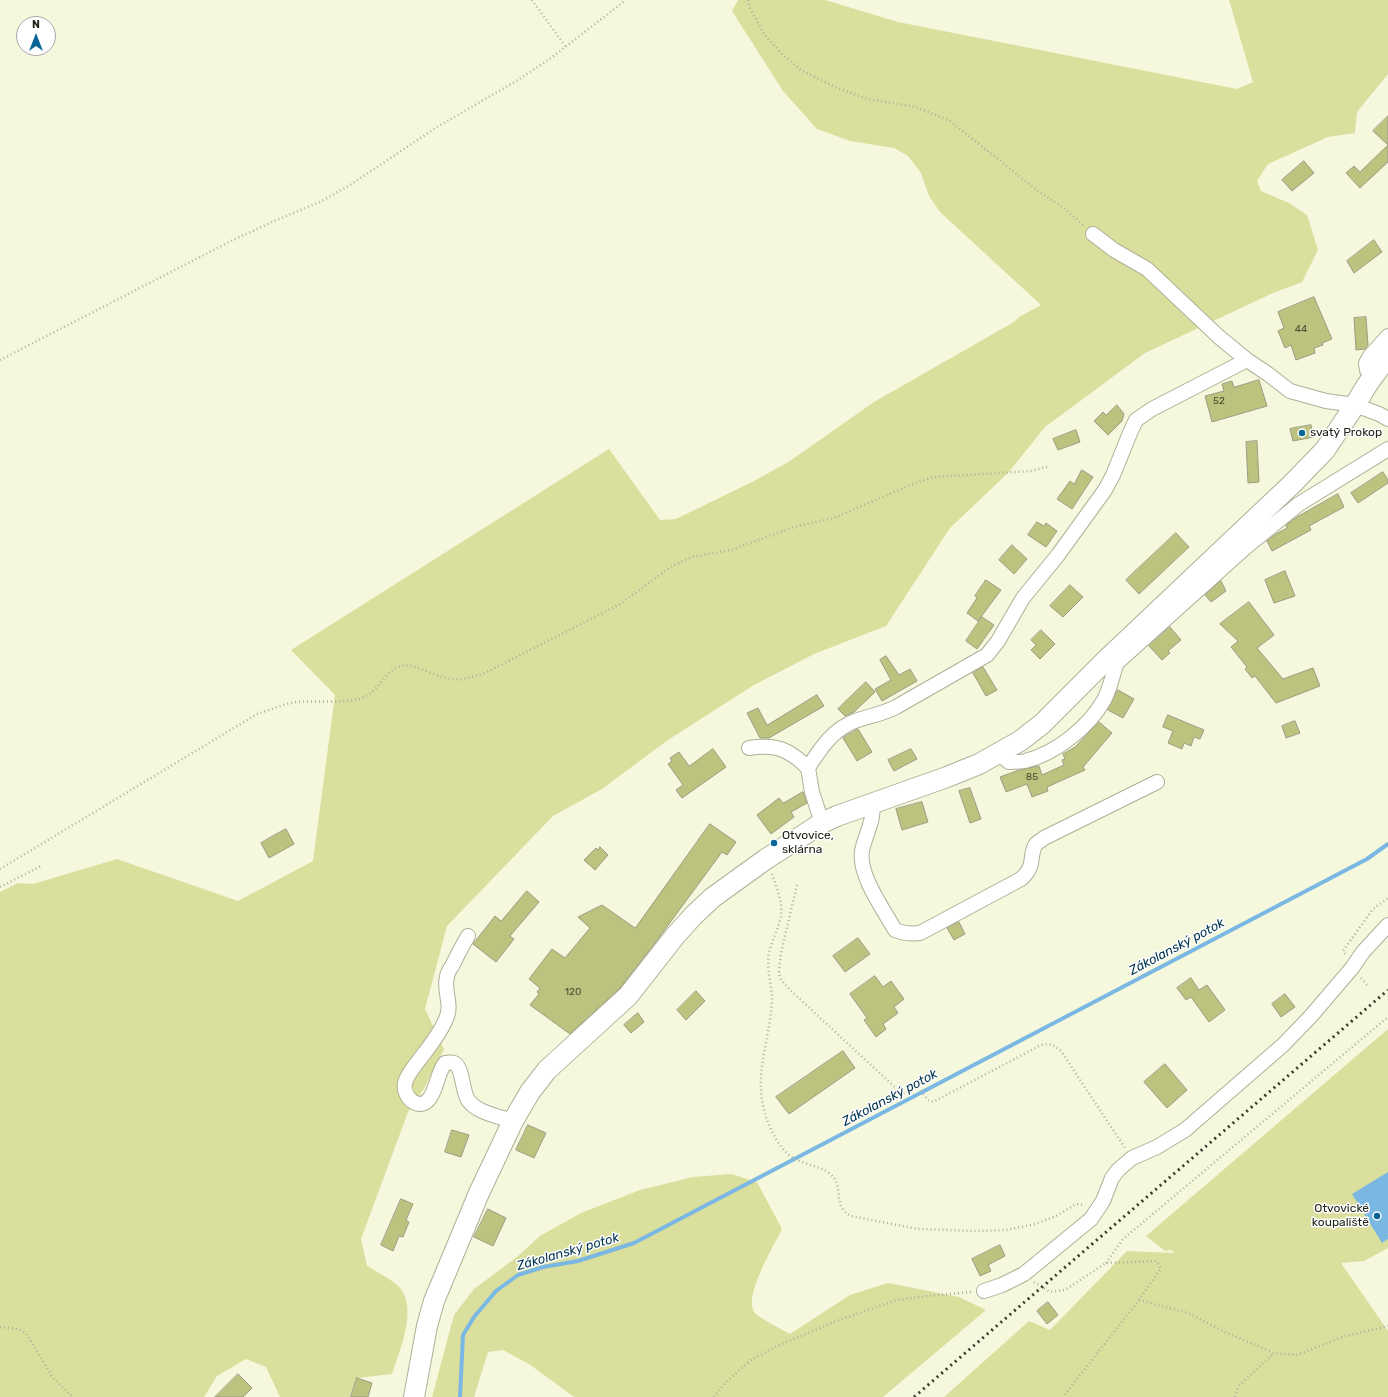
<!DOCTYPE html>
<html>
<head>
<meta charset="utf-8">
<style>
	body { margin:0 }
	#map { position:relative; width:1388px; height:1397px; overflow:hidden; background:#f5f8dd; font-family:Rubik,sans-serif }
	canvas { display:block }
	.north { position:absolute; left:16px; top:16px; width:40px; height:40px; box-sizing:border-box; background:#fff; border:1px solid #a7a7a3; border-radius:50%; rotate:0deg; font-size:11px; font-weight:700; line-height:16px; text-align:center; color:#23241a }
	.north::after { content:''; display:block; margin:auto; width:14px; height:18px; background:#076695; clip-path:polygon(50% 0,100% 100%,50% 72%,0 100%) }
</style>
</head>
<body>
<div id="map">
<canvas width="1388" height="1397"></canvas>
<div class="north">N</div>
</div>
<script>
const context = document.querySelector('canvas').getContext('2d');
context.lineJoin = 'round';
function paint(path, color) { context.fillStyle = color; context.fill(path, 'evenodd'); }
function stroke(path, color, width, dash) { context.strokeStyle = color; context.lineWidth = width; context.lineCap = dash ? 'butt' : 'round'; context.setLineDash(dash || []); context.stroke(path); }
function drawText(font, color, halo, rows, align = 'center') {
  context.font = font + ' Rubik,sans-serif'; context.lineWidth = 3; context.setLineDash([]); context.textBaseline = 'middle'; context.strokeStyle = halo; context.fillStyle = color; for (const [text, x, y, turn = 0] of rows) {
    context.save(); context.translate(x, y); context.rotate((+turn || 0) * Math.PI / 180); context.textAlign = isNaN(turn) ? turn : align; if (halo) context.strokeText(text, 0, 0); context.fillText(text, 0, 0); context.restore();
  }
}
paint(new Path2D(`
	M738 0H825L898 22 1237 89 1253 82 1229 0H1388V74L1357 112 1355 133 1328 137 1268 164 1257 181 1261 191 1289 203 1307 215 1318 250 1302 282 1273 293 1145 353 1045 427 1008 473 950 528 886 626 814 654 754 685 668 740 602 789 553 816 447 926 425 1009 444 1049 425 1087 408 1112 361 1239 367 1266C374 1270 396 1282 400 1288 418 1309 399 1352 392 1374L357 1378 350 1397H280L266 1367 246 1359 217 1376 204 1397H0V892L18 883 33 884 117 859 238 901 313 861 335 695 291 650 609 449 660 520 676 519 754 481 790 461 874 402 1014 322 1019 317 1041 305 940 212 929 196 921 173 908 156 894 148 850 141 817 129 783 91 732 11Z
	M1388 1029V1248L1364 1261 1341 1263 1388 1331V1397H944L1029 1321 1050 1330 1127 1251 1175 1253 1170 1250 1165 1251 1146 1236Z
	M731 1174 757 1182 782 1229C774 1246 741 1299 756 1314 761 1319 783 1330 790 1334L850 1295 888 1283 959 1297 986 1310 883 1397H574L529 1364 503 1350 488 1352 474 1397H432L454 1315 474 1289 517 1257 540 1236 581 1213 640 1190 693 1177Z`), '#dadf9e');
paint(new Path2D(`
	M1388 1172V1239L1382 1243 1352 1194Z`), '#7ab8e3');
stroke(new Path2D(`
	M460 1397 463 1335 474 1317 496 1291 518 1275 543 1267 578 1261 634 1243 1367 859 1388 844`), '#7ab8e3', 4);
const building = new Path2D(`
	M1388 116V162L1360 188 1346 173 1354 166 1360 172 1388 145 1373 131Z
	M1304 161 1314 173 1292 191 1282 180Z
	M1374 240 1382 252 1354 273 1347 261Z
	M1314 297 1332 339 1322 343 1323 345 1314 348 1315 353 1296 360 1291 345 1285 348 1278 331 1284 328 1278 312Z
	M1366 317 1368 345 1365 349 1356 350 1354 318Z
	M1259 380 1267 406 1212 422 1205 396 1224 391 1222 384 1232 381 1234 387Z
	M1117 405 1124 414 1122 421 1108 435 1094 421 1103 412 1106 415Z
	M1311 425 1314 437 1293 441 1290 429Z
	M1076 430 1080 442 1058 450 1053 439Z
	M1257 441 1259 482 1248 483 1246 442Z
	M1082 470 1093 477 1072 509 1057 499 1070 481 1074 484Z
	M1383 472 1388 480V483L1358 503 1351 493Z
	M1338 494 1344 507 1309 526 1311 530 1272 551 1267 541 1276 534 1287 528 1286 525 1297 517Z
	M1037 522 1044 526 1046 523 1057 531 1046 547 1028 535Z
	M1176 533 1189 547 1139 594 1126 580Z
	M1012 545 1027 559 1014 574 999 560Z
	M1285 571 1295 596 1274 603 1265 580Z
	M986 580 1001 590 978 621 967 613 977 598 975 596Z
	M1221 581 1226 591 1211 602 1205 595Z
	M1070 585 1083 597 1063 617 1050 606Z
	M1249 602 1274 635 1257 648 1283 679 1313 668 1320 686 1276 703 1255 676 1252 678 1245 669 1247 667 1231 647 1238 641 1220 624Z
	M982 617 994 625 977 649 966 641Z
	M1170 627 1181 640 1168 651 1170 653 1162 660 1149 646Z
	M1041 630 1055 644 1040 659 1031 650 1036 645 1031 640Z
	M886 656 899 675 910 669 917 681 882 701 875 689 891 680 880 660Z
	M983 667 997 690 986 696 973 673Z
	M866 682 875 692 854 712 845 716 838 709Z
	M1118 690 1134 699 1123 718 1108 710Z
	M817 695 824 706 769 738H760L747 713 758 708 767 725Z
	M1168 715 1204 730 1200 739 1194 737 1191 746 1184 743 1182 749 1168 743 1173 731 1163 727Z
	M1295 721 1300 733 1286 738 1282 726Z
	M1099 722 1112 733 1083 767 1085 770 1047 787 1048 791 1032 797 1027 784 1006 792 1000 777 1019 770 1039 766 1042 775 1064 765 1062 760 1065 759 1063 754 1075 747Z
	M858 729 872 752 857 761 843 738Z
	M713 749 726 767 682 798 676 790 683 785 668 764 672 761 670 758 679 752 689 766Z
	M911 749 917 759 894 771 888 760Z
	M970 788 981 819 970 823 959 791Z
	M803 792 807 803 791 812 794 817 771 834 757 815 779 798 783 803Z
	M922 802 928 822 902 830 896 809Z
	M710 824 736 842 727 855 722 852 655 943 620 988 570 1034 530 1005 539 994 537 992 540 988 529 979 552 949 565 958 590 928 578 917 602 905 635 928Z
	M286 829 294 844 269 858 261 843Z
	M600 847 608 855 595 870 584 860 596 848 598 850Z
	M527 891 539 902 510 936 514 939 496 962 473 944 495 916 501 921Z
	M959 922 965 934 954 940 947 928Z
	M858 938 870 954 845 972 833 956Z
	M875 976 883 987 891 981 904 999 894 1007 898 1013 883 1024 886 1029 876 1037 864 1020 867 1018 850 994Z
	M1191 978 1199 990 1207 985 1225 1010 1209 1022 1191 997 1186 1000 1177 988Z
	M696 991 705 1001 686 1020 677 1010Z
	M1285 994 1295 1007 1281 1017 1272 1004Z
	M638 1013 644 1022 631 1033 624 1025Z
	M843 1051 855 1068 789 1114 776 1097Z
	M1165 1064 1187 1090 1167 1108 1144 1082Z
	M528 1125 546 1133 534 1158 516 1150Z
	M452 1130 469 1135 461 1157 445 1152Z
	M401 1199 413 1204 406 1220 409 1222 403 1237 399 1236 393 1251 381 1245Z
	M488 1209 506 1218 493 1246 474 1237Z
	M1000 1245 1005 1256 988 1265 991 1271 980 1276 972 1259Z
	M1048 1302 1058 1315 1047 1324 1037 1311Z
	M238 1374 252 1388 243 1397H215Z
	M357 1378 372 1383 368 1397H351Z`);
paint(building, '#bdc27e');
stroke(building, '#9a9d84', 1);
const minor = new Path2D(`
	M1093 234 1114 250 1147 269 1219 337 1247 360
	M1374 374 1367 370 1366 363 1370 356 1388 336
	M1119 661 1246 547 1299 504 1388 449
	M749 748C776 744 789 749 808 768
	M999 754 1009 762C1014 762 1020 762 1025 761 1055 754 1089 727 1104 700 1110 689 1113 674 1117 662
	M872 803C875 820 865 835 862 851 858 875 884 910 895 930 904 934 911 934 920 933L1021 879C1037 865 1028 856 1036 844 1038 842 1042 840 1044 838L1157 782
	M822 823 812 792 808 768C820 749 833 729 855 721 869 716 883 714 896 707L987 655 998 641 1023 598 1058 555 1105 490 1113 475 1130 433 1136 420 1152 409 1247 360 1268 374 1290 391 1326 401 1355 405 1379 414 1388 419
	M468 936C462 946 457 956 452 966 450 969 447 973 447 977 443 991 453 1004 446 1019 440 1034 429 1047 419 1060 414 1067 407 1075 405 1083 402 1097 419 1112 429 1099 437 1089 437 1074 445 1063 448 1063 451 1062 454 1063 463 1067 462 1091 468 1100 477 1113 498 1116 513 1121
	M984 1291 1002 1285 1024 1274 1091 1219 1103 1201 1112 1178 1118 1170 1132 1158 1157 1147 1185 1130 1283 1045 1311 1016 1352 968 1363 952 1388 925`);
const secondary = new Path2D(`
	M414 1397 427 1326 434 1301 479 1193 513 1121 530 1092 547 1070 628 996 675 936 693 916 712 898 766 859 822 823 837 816 947 777 979 764 1020 741 1042 724 1106 660 1292 484 1325 450 1355 405 1367 385 1388 356`);
stroke(minor, '#aeb097', 16);
stroke(secondary, '#aeb097', 22);
stroke(new Path2D(`
	M532 0 565 46
	M748 0 750 8 764 34 783 55 801 70 835 87 867 99 916 107 950 121 1038 191 1065 209 1083 225
	M0 360 231 241 272 222 322 201 350 185 437 127 518 80 551 58 626 0
	M0 869 257 714C270 710 285 703 298 702 316 700 346 704 362 698 379 692 384 671 401 666 414 663 430 674 442 677 459 682 471 678 487 672L620 604 672 566 692 557 731 550 794 527 834 518 908 486 933 477 1031 471 1050 466
	M772 874C776 887 783 901 781 915 779 928 772 940 769 953 766 968 772 985 772 1001 769 1048 749 1083 771 1129 775 1138 781 1148 788 1154 800 1165 817 1164 829 1173 846 1186 831 1206 851 1216L918 1229 975 1231 1006 1230 1035 1224 1056 1216 1076 1204 1084 1205
	M797 885 781 953 779 972 780 978 789 989 900 1092 904 1093 915 1088H919L928 1100 933 1102 1041 1045C1050 1043 1054 1045 1061 1051L1125 1148
	M0 887 41 866
	M1345 954 1343 951 1373 909 1388 898
	M1361 978 1367 985
	M1106 1263 1123 1239 1388 1017
	M1034 1282 1050 1292 1065 1290 1106 1263 1156 1261 1161 1268 1139 1300 1063 1397
	M1139 1300 1188 1313 1225 1332 1274 1353 1297 1355 1345 1336 1388 1326
	M0 1327 18 1329 26 1333 53 1378 73 1397
	M714 1397 727 1381 751 1360 775 1347 839 1320 897 1300 927 1296 971 1292
	M1235 1397 1238 1387 1274 1353`), '#afb19c', 2.5, [1, 3]);
stroke(minor, '#fff', 14);
stroke(secondary, '#fff', 20);
stroke(new Path2D(`
	M914 1397 1388 990`), '#383a2e', 3, [2, 4]);
for (const [x, y, r, color] of [
	[1302,433,4,"#076695"],
	[774,843,4,"#076695"],
	[1377,1216,4,"#076695"]
]) { const dot = new Path2D(); dot.arc(x, y, r, 0, 2 * Math.PI); context.fillStyle = color; context.fill(dot); stroke(dot, '#fff', 1.5); }
drawText('10px', '#4a4c33', null, [
	["44",1301,329],
	["52",1219,401],
	["85",1032,777],
	["120",573,992]
]);
drawText('12px', '#23241a', '#fff', [
	["svatý Prokop",1310,433],
	["Otvovice,",782,836],
	["sklárna",782,850],
	["Otvovické",1369,1209,"right"],
	["koupaliště",1369,1223,"right"]
], 'left');
drawText('italic 13px', '#003451', '#fff', [
	["Zákolanský potok",1177,947,-28],
	["Zákolanský potok",890,1098,-28],
	["Zákolanský potok",568,1252,-16]
]);
</script>
</body>
</html>
